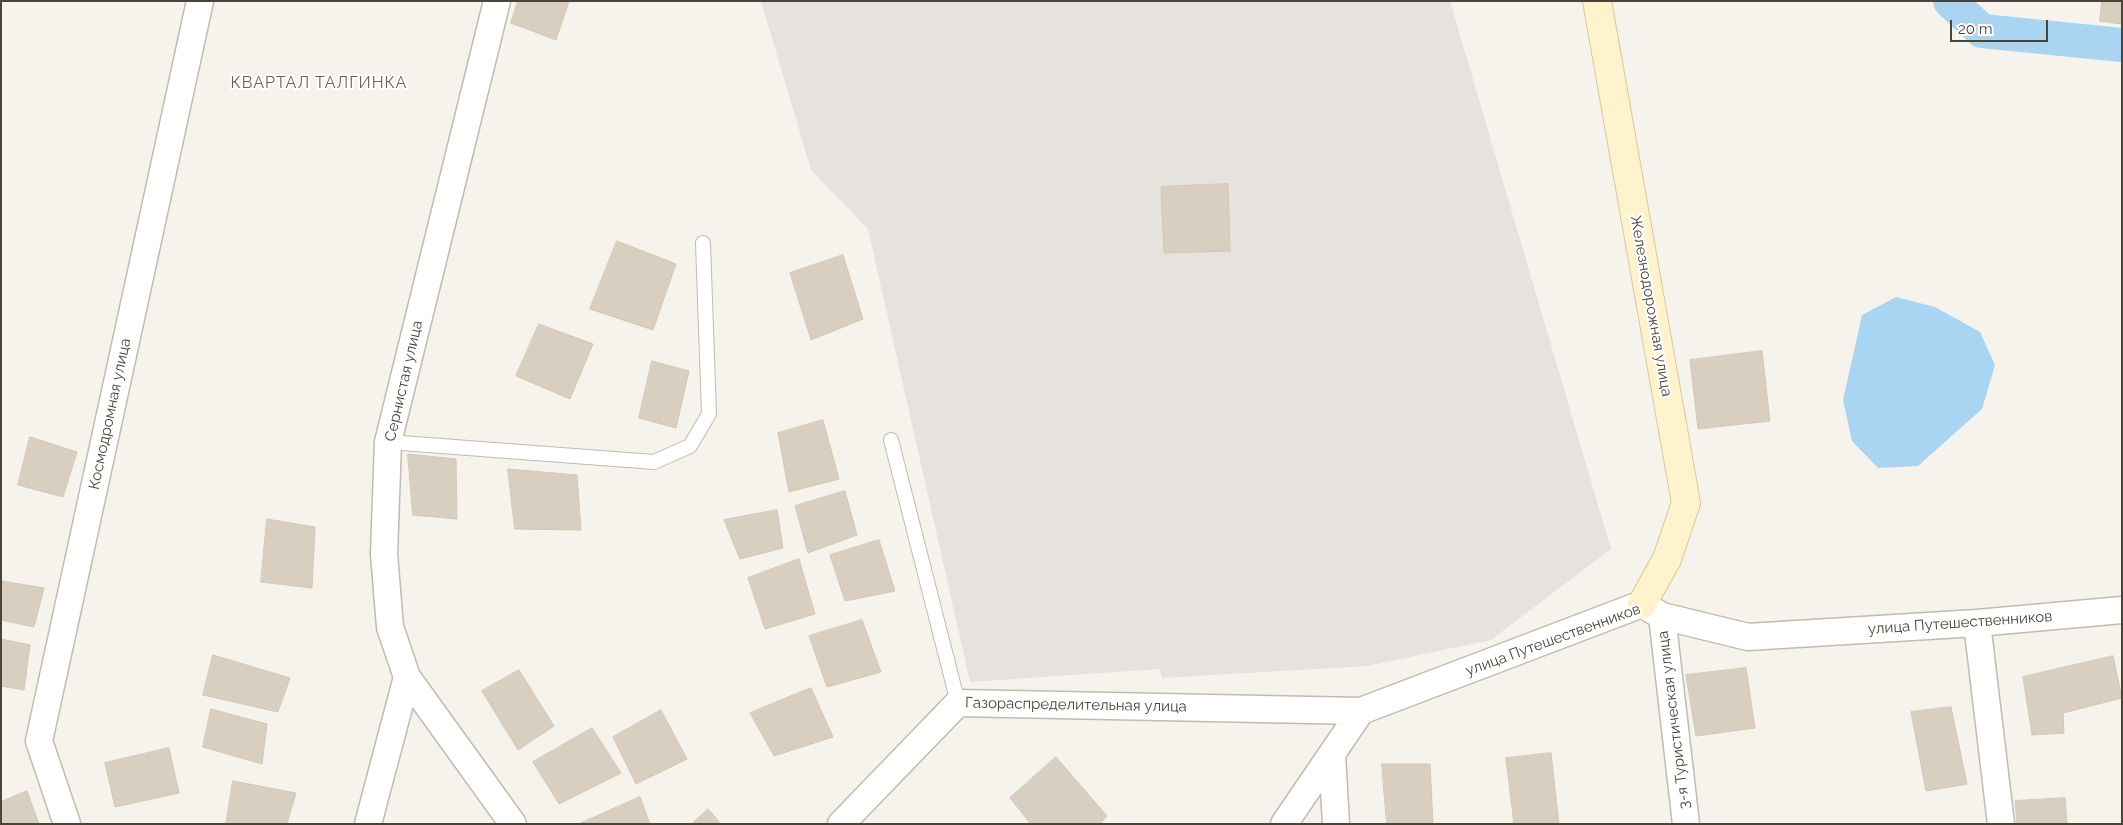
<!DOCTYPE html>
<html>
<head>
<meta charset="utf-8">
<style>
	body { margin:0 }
	#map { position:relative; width:2123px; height:825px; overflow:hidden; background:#f6f3ec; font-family:Raleway,sans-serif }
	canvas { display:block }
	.frame { position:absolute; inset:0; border:2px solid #4b4439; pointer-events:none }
	.scale { position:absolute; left:1950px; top:20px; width:98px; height:22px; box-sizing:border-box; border:2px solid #4b4439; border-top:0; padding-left:6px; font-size:15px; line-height:18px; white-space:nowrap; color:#4b4439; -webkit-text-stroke:4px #fff; paint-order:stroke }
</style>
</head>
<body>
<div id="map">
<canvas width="2123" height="825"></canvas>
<div class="frame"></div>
<div class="scale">20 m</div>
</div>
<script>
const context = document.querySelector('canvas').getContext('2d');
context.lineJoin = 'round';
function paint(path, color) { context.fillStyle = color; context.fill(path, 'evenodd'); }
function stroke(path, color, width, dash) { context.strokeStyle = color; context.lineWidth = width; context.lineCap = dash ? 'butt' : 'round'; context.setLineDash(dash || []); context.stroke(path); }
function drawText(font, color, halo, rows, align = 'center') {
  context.font = font + ' Raleway,sans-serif'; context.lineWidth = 4; context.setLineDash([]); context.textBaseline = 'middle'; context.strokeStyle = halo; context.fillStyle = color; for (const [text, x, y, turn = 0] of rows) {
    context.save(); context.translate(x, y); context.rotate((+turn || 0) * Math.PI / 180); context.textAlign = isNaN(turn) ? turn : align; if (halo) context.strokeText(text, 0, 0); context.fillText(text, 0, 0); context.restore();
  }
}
paint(new Path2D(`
	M761 1H1450L1611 549 1491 640 1367 666 1162 678 1160 669 970 682 868 229 811 170Z`), '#e6e2dd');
paint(new Path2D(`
	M1896 297 1935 307 1980 332 1995 365 1982 409 1918 466 1878 468 1852 441 1843 400 1862 315Z`), '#a9d4f2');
stroke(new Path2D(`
	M1950 1 1982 31 2122 45`), '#a9d4f2', 34);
const building = new Path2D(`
	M518 1H569L556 40 511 23Z
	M2102 1H2122V24L2100 21Z
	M1228 184 1230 251 1164 253 1161 187Z
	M617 241 676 264 653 330 590 309Z
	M843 255 863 319 811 340 790 273Z
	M539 324 593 344 570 399 516 376Z
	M1762 351 1770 421 1698 429 1690 360Z
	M652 361 689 371 676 428 639 418Z
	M823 420 839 479 789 492 778 433Z
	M30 437 77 452 63 497 18 485Z
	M408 454 456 459 457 519 413 515Z
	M508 469 577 475 581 530 515 529Z
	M845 491 857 535 808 553 795 506Z
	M777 510 783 548 740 559 724 520Z
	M267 519 315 527 312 588 261 582Z
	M879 540 895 591 845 601 830 555Z
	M799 559 815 614 765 629 748 578Z
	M2 581 44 588 34 627 1 620Z
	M862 620 881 672 827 687 809 636Z
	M1 639 30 645 24 690 1 686Z
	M213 655 290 678 278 712 203 695Z
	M2113 656 2122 698 2063 713 2064 733 2032 735 2023 677Z
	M1746 668 1755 728 1696 736 1686 675Z
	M519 670 554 726 518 750 482 691Z
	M811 688 833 737 774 756 750 713Z
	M1951 707 1967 784 1926 791 1911 712Z
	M211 709 267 724 262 764 203 747Z
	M661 710 687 759 636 784 613 737Z
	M592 728 621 773 559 804 533 762Z
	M169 748 179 793 115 807 105 763Z
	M1551 753 1559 824H1514L1506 758Z
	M1056 757 1107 816 1100 824H1031L1010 798Z
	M1382 764H1430L1433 824H1387Z
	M233 781 296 793 287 824H226Z
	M27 791 39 824H1V802Z
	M640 797 650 824 581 823Z
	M2065 798 2067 824H2017L2015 801Z
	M708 809 721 824H692Z`);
paint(building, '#d8cfc1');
stroke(building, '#d3c7b4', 1);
const lane = new Path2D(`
	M891 440 958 703
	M388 442 654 462 690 446 709 414 703 243`);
const street = new Path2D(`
	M497 1 388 442 384 554 390 627 407 677 513 824
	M1662 616 1686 824
	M1977 623 2001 824
	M1332 754 1336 824
	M67 824 39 741 200 1
	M368 824 407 677
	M841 824 958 703 1361 711
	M1284 824 1361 711 1642 604 1662 616 1748 637 1977 623 2122 610`);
const secondary = new Path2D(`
	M1597 1 1686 503 1667 559 1642 604`);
stroke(lane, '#c2bbae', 16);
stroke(street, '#c2bbae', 29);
stroke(secondary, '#d6c79b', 30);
stroke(lane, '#fff', 14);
stroke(street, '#fff', 26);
stroke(secondary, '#fff3cd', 28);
drawText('15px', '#4b4439', '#fff', [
	["Железнодорожная улица",1651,306,80],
	["Сернистая улица",404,381,-77],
	["Космодромная улица",110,414,-78],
	["улица Путешественников",1960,623,-4],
	["улица Путешественников",1553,640,-20],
	["Газораспределительная улица",1076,705,1],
	["3-я Туристическая улица",1674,720,-97]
]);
context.letterSpacing = '1px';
drawText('16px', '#6e6250', '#fff', [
	["КВАРТАЛ ТАЛГИНКА",319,83]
]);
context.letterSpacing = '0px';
</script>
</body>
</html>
